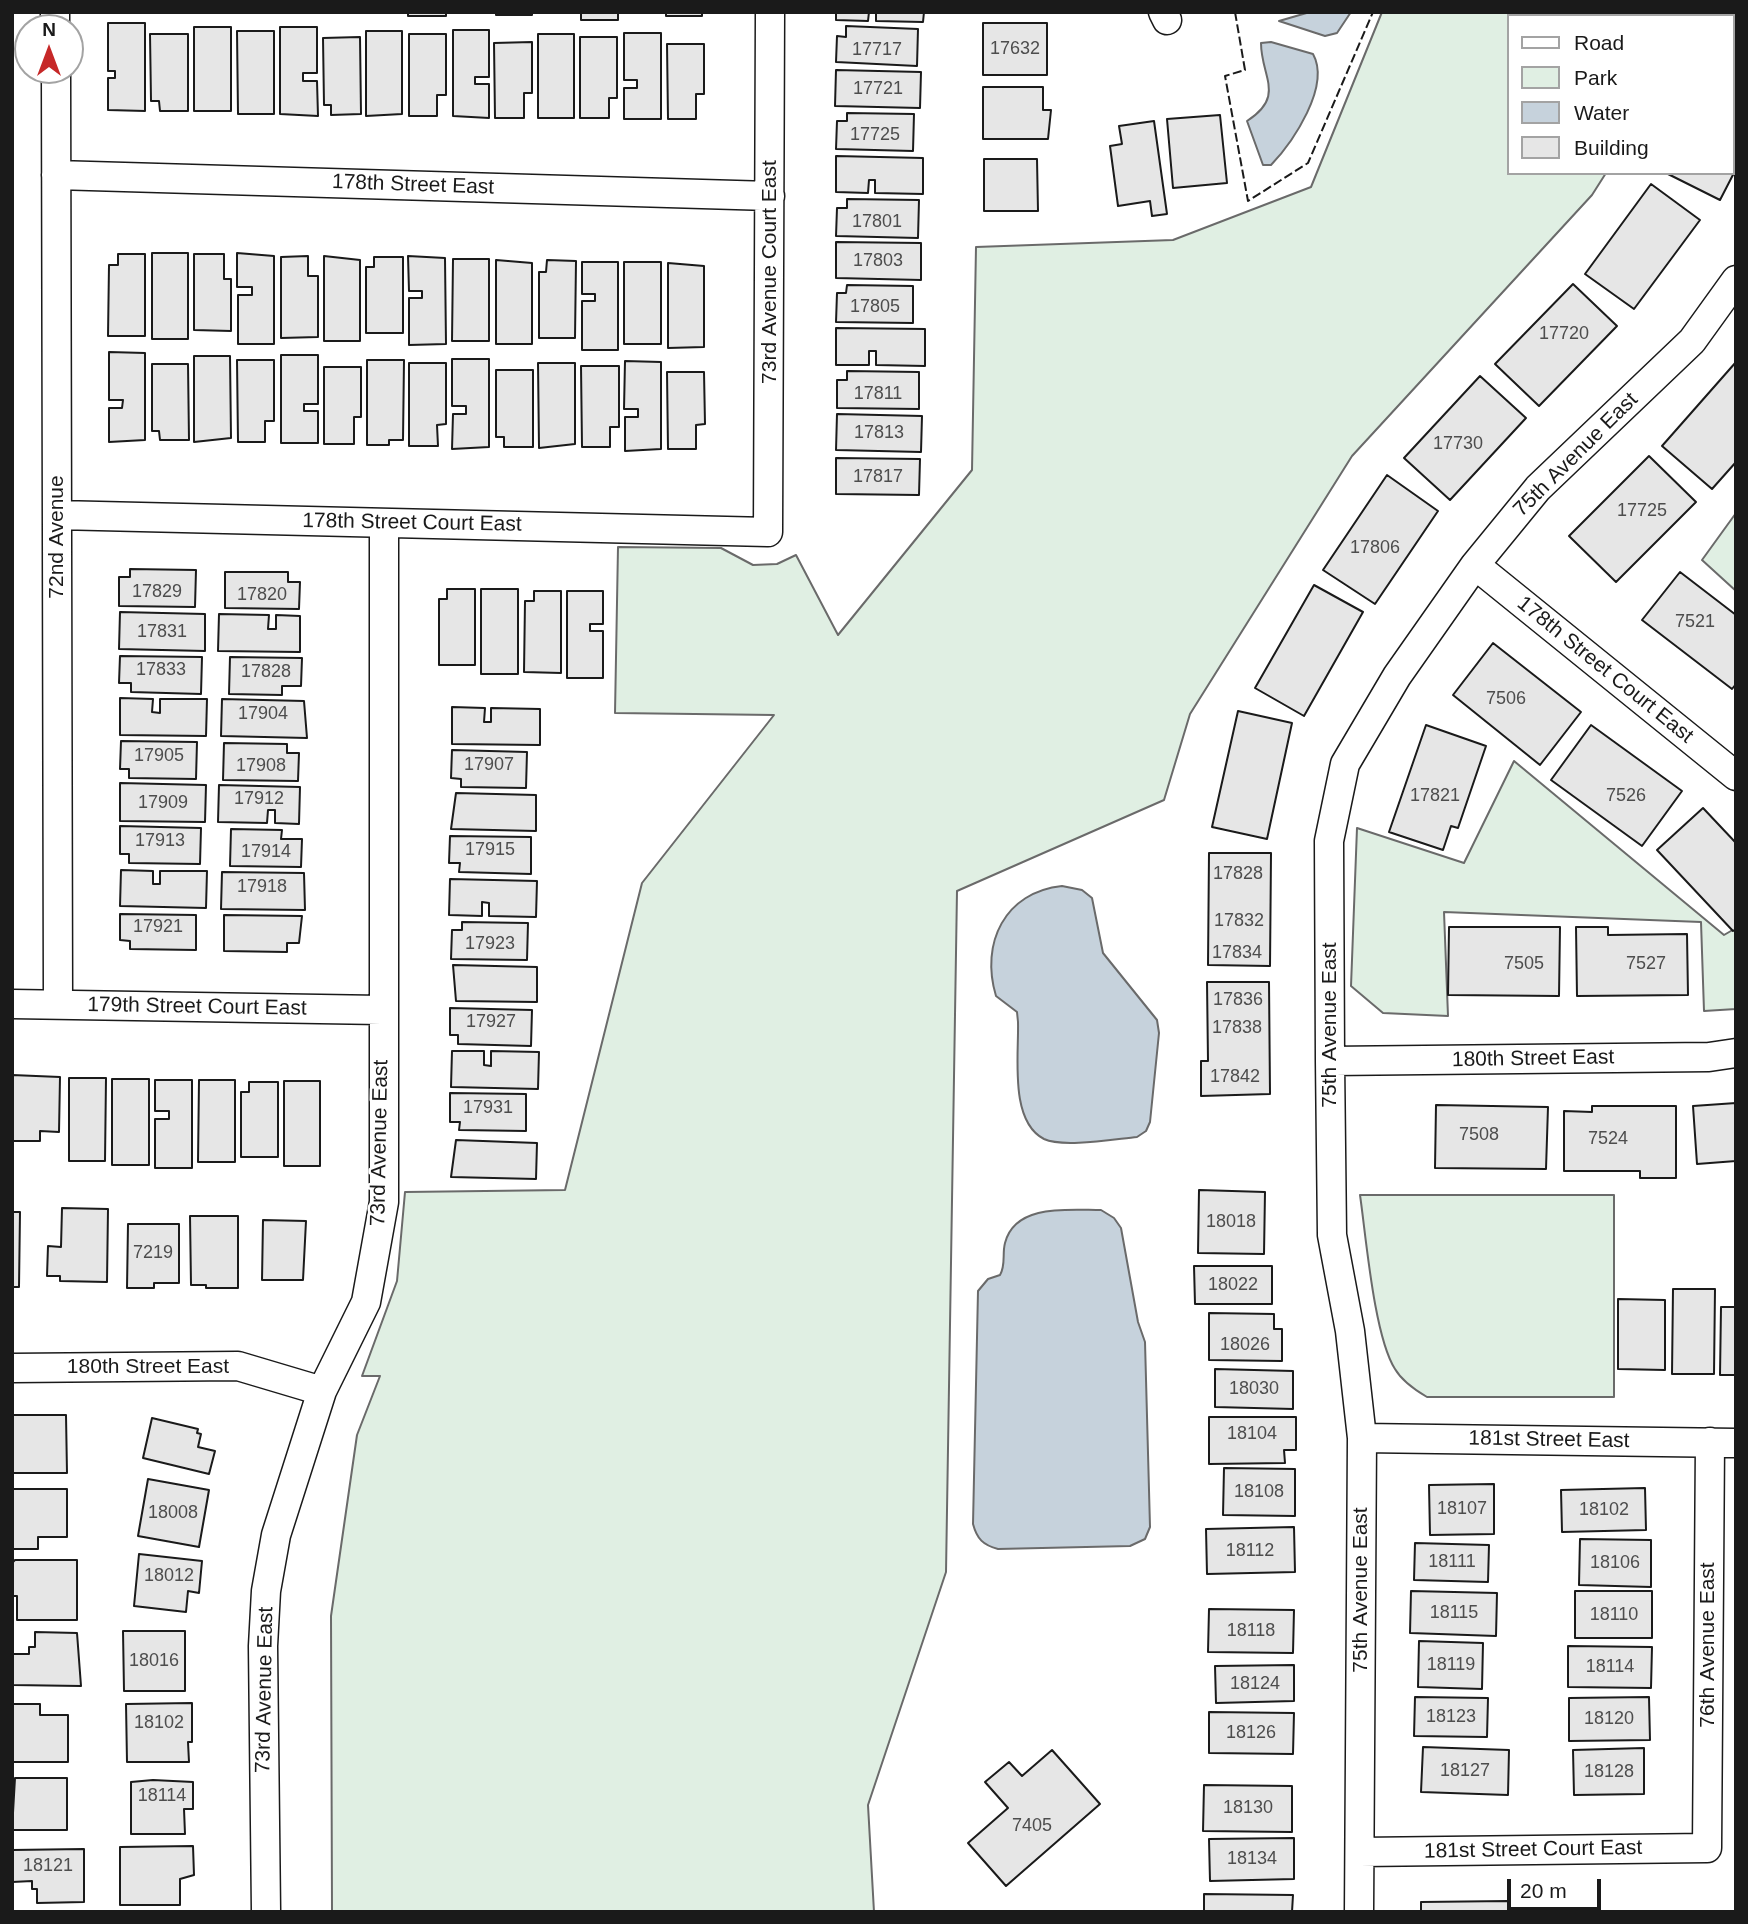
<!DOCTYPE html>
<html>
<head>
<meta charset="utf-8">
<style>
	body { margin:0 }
	#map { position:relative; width:1748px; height:1924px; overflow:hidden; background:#fff; font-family:Helvetica,sans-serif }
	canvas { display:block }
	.frame { position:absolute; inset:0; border:14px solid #1a1a1a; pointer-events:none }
	.legend { position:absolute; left:1507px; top:14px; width:228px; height:161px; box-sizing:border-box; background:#fff; border:2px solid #a3a3a3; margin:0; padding:9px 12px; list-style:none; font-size:21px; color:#1a1a1a }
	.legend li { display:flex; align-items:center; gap:14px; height:35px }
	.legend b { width:35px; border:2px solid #a3a3a3 }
	.north { position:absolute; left:14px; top:14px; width:70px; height:70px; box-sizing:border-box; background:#fff; border:2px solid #a3a3a3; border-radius:50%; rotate:0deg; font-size:19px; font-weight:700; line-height:28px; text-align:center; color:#1a1a1a }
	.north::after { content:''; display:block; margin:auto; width:24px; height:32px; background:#c62828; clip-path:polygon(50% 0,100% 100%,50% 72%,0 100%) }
	.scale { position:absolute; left:1507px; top:1879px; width:94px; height:32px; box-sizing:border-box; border:4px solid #1a1a1a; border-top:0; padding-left:9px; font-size:21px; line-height:24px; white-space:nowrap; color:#1a1a1a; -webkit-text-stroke:5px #fff; paint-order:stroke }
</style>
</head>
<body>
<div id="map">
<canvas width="1748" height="1924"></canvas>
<div class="frame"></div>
<ul class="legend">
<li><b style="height:9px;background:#fff"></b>Road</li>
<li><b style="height:19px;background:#e0efe3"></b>Park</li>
<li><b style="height:19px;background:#c6d2dc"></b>Water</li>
<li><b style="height:19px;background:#e6e6e6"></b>Building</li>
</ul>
<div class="north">N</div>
<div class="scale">20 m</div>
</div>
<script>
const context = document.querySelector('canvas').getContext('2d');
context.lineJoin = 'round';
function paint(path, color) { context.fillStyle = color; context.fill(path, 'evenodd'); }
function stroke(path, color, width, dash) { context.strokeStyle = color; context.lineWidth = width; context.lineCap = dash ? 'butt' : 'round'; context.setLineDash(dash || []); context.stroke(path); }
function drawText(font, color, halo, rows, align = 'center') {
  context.font = font + ' Helvetica,sans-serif'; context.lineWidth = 5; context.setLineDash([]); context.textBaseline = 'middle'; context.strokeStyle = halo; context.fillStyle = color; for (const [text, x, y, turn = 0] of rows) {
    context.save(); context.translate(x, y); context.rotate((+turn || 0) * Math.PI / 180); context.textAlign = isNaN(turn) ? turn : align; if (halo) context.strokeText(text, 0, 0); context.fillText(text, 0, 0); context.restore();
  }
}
const green = new Path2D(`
	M1382 12H1736V54H1732V16H1508V173H1606L1592 195 1352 456 1190 714 1164 800 957 891 946 1572 868 1805 874 1912H332L331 1616 357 1435 380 1376H362L397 1281 405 1192 565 1190 642 883 774 715 615 713 618 547 721 548 753 565 777 564 796 555 838 635 972 470 976 247 1173 240 1311 187Z
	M1736 513V591L1702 560Z
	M1514 761 1724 935 1736 928V1009L1704 1011 1701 922 1444 912 1448 1016 1383 1013 1351 986 1357 828 1464 863Z
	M1360 1195H1614V1397H1427C1415 1390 1402 1381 1395 1369 1374 1336 1366 1236 1360 1195Z`);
paint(green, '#e0efe3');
stroke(green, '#6a6a6a', 2);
const water = new Path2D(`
	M1310 12H1351L1337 33 1325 36 1279 21Z
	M1271 42 1313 54C1331 86 1293 142 1271 165H1263L1247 121C1286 96 1261 77 1261 43Z
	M1062 886 1082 890 1092 898 1103 953 1157 1020 1159 1033 1150 1122 1146 1131 1137 1137C1115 1139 1063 1148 1044 1139 1009 1121 1019 1055 1018 1022L1017 1012 996 996C980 943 1005 892 1062 886Z
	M1101 1210 1114 1218 1121 1228 1138 1322 1145 1342 1150 1527 1145 1539 1130 1546 998 1549C983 1545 977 1539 973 1524L978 1291 988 1279 1000 1275C1006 1265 1002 1254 1005 1243 1015 1203 1070 1210 1101 1210Z`);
paint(water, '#c6d2dc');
stroke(water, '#6a6a6a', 2);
const building = new Path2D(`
	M408 12H446V16H408Z
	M496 12H532V15H496Z
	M581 12H618V20H581Z
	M666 12H702V16H666Z
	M836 12H869L868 21 836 20Z
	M876 12H924L923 22 876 21Z
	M108 23H145V111L108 110V78H115V71H108Z
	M983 23H1047V75H983Z
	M846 26 918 29 917 66 836 62 837 36 846 37Z
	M194 27H231V111H194Z
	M280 27H317V73H303V81H317L318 116 280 114Z
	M453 30H489V77H475V84H489V118L453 116Z
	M237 31H274V114H238Z
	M366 31H402V114L366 116Z
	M624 33H661V119H624V88H637V80H624Z
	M150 34H188V111H160L159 101H151Z
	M409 34H446V95H437V116H409Z
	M538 34H574V118H538Z
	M360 37 361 114 331 115V105H324L323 38Z
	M580 37H617V98H609V118H580Z
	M532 42V93H524V118H495L494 43Z
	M667 44H704V94H696V119H668Z
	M836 70 921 72 920 108 835 106Z
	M1732 81 1736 83V169L1720 200 1666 173H1732Z
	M983 87H1043V110H1051L1048 139H983Z
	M847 113 914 114 913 151 836 149 837 121H847Z
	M1220 115 1227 183 1173 188 1167 119Z
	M1154 121 1167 214 1152 216 1150 201 1118 206 1110 146 1122 144 1119 126Z
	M836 156 923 158V194L875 193V180H869L868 193 836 192Z
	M984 159H1037L1038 211H984Z
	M1651 184 1700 220 1634 309 1585 274Z
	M847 199 919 200 918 238 836 236 837 208H847Z
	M836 242 921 243V280L836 278Z
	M152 253H188V339H152Z
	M237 253 274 256V344H238V295H252V287H237Z
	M118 254H145V336H108L109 265H118Z
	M194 254H224V279H231V331L194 330Z
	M308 256V276H318V337L281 338V257Z
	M324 256 360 260V341H324Z
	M408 256 445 258 446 344 409 345V298H422V291H409Z
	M374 257H403V333H366V267H374Z
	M453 259H489V341H452Z
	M496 260 532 263V344H496Z
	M547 260 576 261 575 338H539V272H546Z
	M582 262H618V350H582V301H595V294H582Z
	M624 262H661V344H624Z
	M668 263 704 266V347L668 348Z
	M1573 284 1617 326 1539 406 1495 364Z
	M847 285 913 286V323L836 322 837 293H846Z
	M836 328 925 329V366L876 365V351H869V365H836Z
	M109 352 145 353V440L109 442V408H122L123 400H109Z
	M281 355H318V404H304V411H318V443H281Z
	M194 356H230L231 438 194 442Z
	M452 359H489V447L452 449 453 414H466V406H452Z
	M237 360H274V421H265V442H238Z
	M367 360H404L403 440H389V445H367Z
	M625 361 661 362V449L625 451V417H638V409H624Z
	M1736 362V462L1712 489 1662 446Z
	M409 363H446V424L437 425 438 446H409Z
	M538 363H575V444L539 448Z
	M152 364H188L189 440H160L159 431H152Z
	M581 366H619V427H610V447H582Z
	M324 367H361V417H354V444H324Z
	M496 370H533V447H504V437H496Z
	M847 371 919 372V409L837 408V380H847Z
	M667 372H704L705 424 696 425V449H668Z
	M1480 376 1526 418 1450 500 1404 458Z
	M837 414 922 416 921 452 836 450Z
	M1649 456 1696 502 1616 582 1569 536Z
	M836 458 920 459 919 495 836 494Z
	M1387 475 1438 511 1375 604 1323 570Z
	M130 569 196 570 195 607 119 606V577H130Z
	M225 572H288V582H300L299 609 225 608Z
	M1680 572 1736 615V684L1732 689 1642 620Z
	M1314 585 1363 612 1304 716 1255 688Z
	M447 589H475V665H439V599H447Z
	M481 589H518V674H481Z
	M534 591H561V673L524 672 525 601H534Z
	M567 591H603V624H590V631H603V678H567Z
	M120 612 205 614V651L119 649Z
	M219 614 269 615 268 629H276V615L300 616V652L218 651Z
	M1493 643 1581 712 1540 765 1453 695Z
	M120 656 202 657 201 694 131 692V683H119Z
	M230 657 302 658 301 686H282V695L229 694Z
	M120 698 153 699 152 712 160 713V699H207L206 736 120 735Z
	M222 699 304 701 307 738 221 736Z
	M452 707 485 708 484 722H491V708L540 709V745L452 744Z
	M1238 711 1292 723 1267 839 1212 827Z
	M1426 725 1486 746 1458 828 1451 826 1443 850 1389 832Z
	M1591 725 1682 791 1642 846 1551 780Z
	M121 741 197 742 196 779 129 778V769H120Z
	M224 743 287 744V753H299L298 781 223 780Z
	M452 750 527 752 526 788 461 787V779L451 778Z
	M120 783 206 785 205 822 120 821Z
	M219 785 300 787 299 824 275 823V810H268L267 823 218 822Z
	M456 793 536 795V831L451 829Z
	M1703 808 1736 843V929L1733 931 1657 850Z
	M120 826 201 828 200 864 129 863V854H120Z
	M231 829 282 830 281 839H302L301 867 230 866Z
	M450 836 531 837V874L459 872 460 863H449Z
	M1209 853H1271L1270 966 1208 965Z
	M121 870 153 871V884H160V871H207L206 908 120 906Z
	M222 872 304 873 305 910 221 909Z
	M450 879 537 881 536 917 489 916V903L482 902V916L449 915Z
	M120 914 196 915V950L130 949V941L120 940Z
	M224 915 302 916 299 943H287V952L224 951Z
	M462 922 528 923 527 960 451 959 452 930H462Z
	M1449 927H1560L1559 996 1448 995Z
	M1576 927H1608V935L1687 934 1688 995 1577 996Z
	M453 965 537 967V1002L456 1001Z
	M1207 982H1269L1270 1094 1201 1096V1061H1208Z
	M450 1008 532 1010 531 1046 458 1044V1035H450Z
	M452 1051H484V1065L491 1066V1051L539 1052 538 1089 451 1087Z
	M12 1075 60 1077 59 1132 40 1131V1141H12Z
	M69 1078H106L105 1161H69Z
	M112 1079H149V1165H112Z
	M155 1080H192V1168H155V1119H169V1111H155Z
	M199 1080H235V1162H198Z
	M284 1081H320V1166H284Z
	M249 1082H278V1157H241V1092H249Z
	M450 1093 526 1094V1131L459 1130 460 1122H450Z
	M1736 1103V1161L1697 1164 1693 1106Z
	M1436 1105 1548 1107 1546 1169 1435 1168Z
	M1592 1106H1676V1178H1640V1171H1564V1111L1592 1112Z
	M456 1140 537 1143 536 1179 451 1177Z
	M1199 1190 1265 1192 1264 1254 1198 1253Z
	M62 1208 108 1209 107 1282 60 1281V1276H47L48 1246 61 1247Z
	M12 1212H20L19 1287H12Z
	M190 1216H238V1288H206V1285H191Z
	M263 1220 306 1221 303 1280H262Z
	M128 1224H179V1283H154V1288H127Z
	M1194 1266H1272V1304H1195Z
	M1673 1289H1715L1714 1374H1672Z
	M1618 1299 1665 1300V1370L1618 1369Z
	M1721 1307H1736V1375H1720Z
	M1209 1313 1274 1314V1329H1282V1361L1209 1360Z
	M1215 1369 1293 1371V1409L1215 1407Z
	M12 1415H66L67 1473H12Z
	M1209 1417H1296V1450H1284L1285 1463 1209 1464Z
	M152 1418 198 1429 197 1433 201 1434 198 1447 215 1451 209 1474 143 1458Z
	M1224 1468 1295 1469V1516L1223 1515Z
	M148 1479 209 1490 199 1547 138 1536Z
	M1494 1484V1534L1430 1535 1429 1485Z
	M1645 1488 1646 1530 1562 1532 1561 1490Z
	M12 1489H67V1537H38V1549H12Z
	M1294 1527 1295 1572 1207 1574 1206 1529Z
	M1580 1539 1651 1540V1587L1579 1585Z
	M1415 1543 1489 1545 1488 1582 1414 1580Z
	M139 1554 202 1561 199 1593 188 1591 186 1612 134 1606Z
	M15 1560H77V1620H17V1596H12V1563Z
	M1411 1591 1497 1593 1496 1636 1410 1633Z
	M1575 1591H1652V1638H1575Z
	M1209 1609 1294 1610 1293 1653 1208 1652Z
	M123 1631H185V1691H124Z
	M35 1632 77 1633 81 1686 12 1685V1654H29V1647H35Z
	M1419 1641 1483 1643 1482 1689 1418 1687Z
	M1568 1646 1652 1647 1651 1688 1568 1687Z
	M1294 1665V1701L1216 1703 1215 1666Z
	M1415 1697 1488 1698 1487 1737 1414 1736Z
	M1649 1697 1650 1740 1569 1741V1698Z
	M192 1703V1742H188L189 1762H127L126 1704Z
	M12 1704H40V1715H68V1762H13Z
	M1209 1712 1294 1713 1293 1754 1209 1753Z
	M1423 1747 1509 1750 1508 1795 1421 1792Z
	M1644 1748V1794L1574 1795 1573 1750Z
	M1052 1750 1100 1804 1006 1886 968 1843 1008 1808 985 1782 1009 1762 1022 1776Z
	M15 1778H67V1830H12Z
	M153 1780 193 1782V1809H184L185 1834H131V1782Z
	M1204 1785 1292 1786V1832L1203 1831Z
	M1294 1838V1879L1210 1881 1209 1839Z
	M193 1846 194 1875 180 1879V1905H120V1847Z
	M84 1849V1902L37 1903V1889H32V1881L12 1882V1850Z
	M1204 1894 1293 1895 1292 1912H1204Z
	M1508 1901V1912H1421V1902Z`);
paint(building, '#e6e6e6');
stroke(building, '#1a1a1a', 2);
const street = new Path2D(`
	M55 12V28
	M1163 12 1167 20
	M56 70 58 1004
	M56 175 770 196
	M57 515 768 532 770 12
	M1475 565 1736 776
	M12 1004 381 1010
	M1330 1061 1709 1057 1736 1053
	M12 1368 238 1366 322 1391
	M1362 1438 1736 1443
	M1360 1852 1707 1848 1710 1442
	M266 1912 263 1646 266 1591 276 1535 322 1391 366 1302 384 1202V523
	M1359 1912 1362 1438 1350 1331 1332 1235 1330 1061 1329 841 1345 764 1397 676 1475 565 1538 488 1692 341 1736 280`);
stroke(street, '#1a1a1a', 31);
stroke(street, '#fff', 28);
stroke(new Path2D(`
	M1235 12 1245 70 1225 76 1248 201 1308 163 1373 12`), '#1a1a1a', 2, [9, 3.5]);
drawText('18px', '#4d4d4d', null, [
	["17632",1015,49],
	["17717",877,50],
	["17721",878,89],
	["17725",875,135],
	["17801",877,222],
	["17803",878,261],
	["17805",875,307],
	["17720",1564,334],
	["17811",878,394],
	["17813",879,433],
	["17730",1458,444],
	["17817",878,477],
	["17725",1642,511],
	["17806",1375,548],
	["17829",157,592],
	["17820",262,595],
	["7521",1695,622],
	["17831",162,632],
	["17833",161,670],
	["17828",266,672],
	["7506",1506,699],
	["17904",263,714],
	["17905",159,756],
	["17907",489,765],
	["17908",261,766],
	["17821",1435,796],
	["7526",1626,796],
	["17912",259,799],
	["17909",163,803],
	["17913",160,841],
	["17915",490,850],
	["17914",266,852],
	["17828",1238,874],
	["17918",262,887],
	["17832",1239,921],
	["17921",158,927],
	["17923",490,944],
	["17834",1237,953],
	["7505",1524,964],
	["7527",1646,964],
	["17836",1238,1000],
	["17927",491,1022],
	["17838",1237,1028],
	["17842",1235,1077],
	["17931",488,1108],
	["7508",1479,1135],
	["7524",1608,1139],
	["18018",1231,1222],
	["7219",153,1253],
	["18022",1233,1285],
	["18026",1245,1345],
	["18030",1254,1389],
	["18104",1252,1434],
	["18108",1259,1492],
	["18107",1462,1509],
	["18102",1604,1510],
	["18008",173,1513],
	["18112",1250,1551],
	["18111",1452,1562],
	["18106",1615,1563],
	["18012",169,1576],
	["18115",1454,1613],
	["18110",1614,1615],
	["18118",1251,1631],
	["18016",154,1661],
	["18119",1451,1665],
	["18114",1610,1667],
	["18124",1255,1684],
	["18123",1451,1717],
	["18120",1609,1719],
	["18102",159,1723],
	["18126",1251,1733],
	["18127",1465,1771],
	["18128",1609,1772],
	["18114",162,1796],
	["18130",1248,1808],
	["7405",1032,1826],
	["18134",1252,1859],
	["18121",48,1866]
]);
drawText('21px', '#1a1a1a', '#fff', [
	["178th Street East",413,185,2],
	["73rd Avenue Court East",770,272,-90],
	["75th Avenue East",1576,455,-45],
	["178th Street Court East",412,523,1],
	["72nd Avenue",57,537,-90],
	["178th Street Court East",1605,670,39],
	["179th Street Court East",197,1007,1],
	["75th Avenue East",1330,1025,-90],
	["180th Street East",1533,1059,-1],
	["73rd Avenue East",380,1143,-89],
	["180th Street East",148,1367],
	["181st Street East",1549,1440,1],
	["75th Avenue East",1361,1590,-90],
	["76th Avenue East",1708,1645,-90],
	["73rd Avenue East",265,1690,-89],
	["181st Street Court East",1533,1850,-1]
]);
</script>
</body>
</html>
